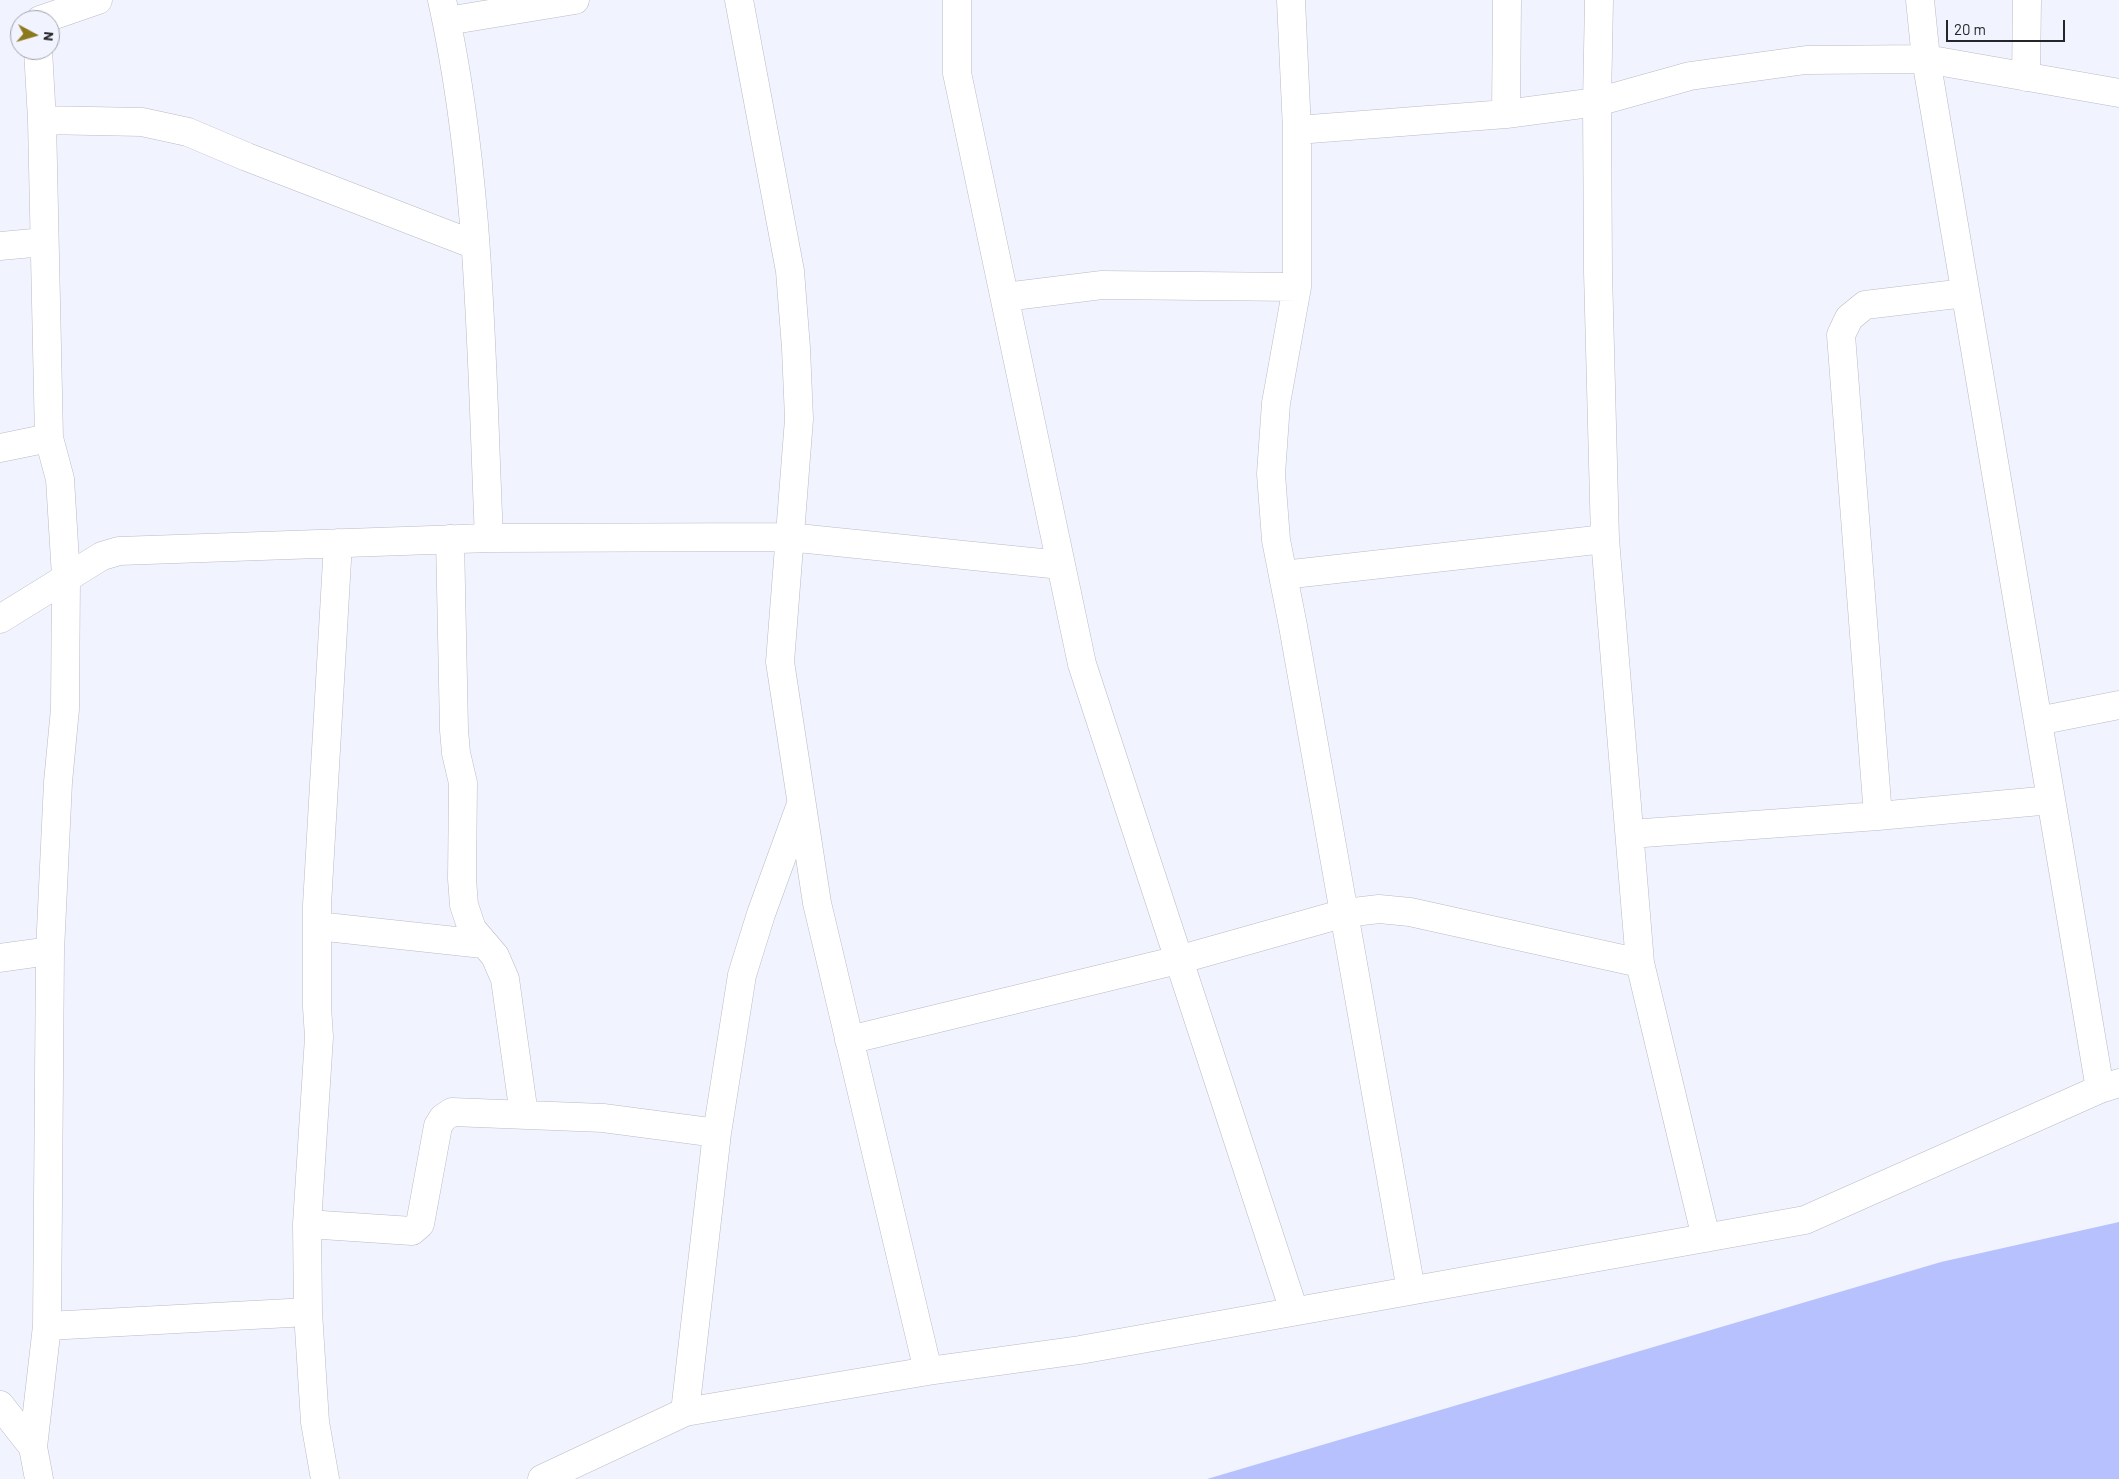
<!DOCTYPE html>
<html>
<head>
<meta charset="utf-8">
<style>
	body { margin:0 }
	#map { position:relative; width:2119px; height:1479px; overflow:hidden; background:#f1f4fe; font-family:Barlow,sans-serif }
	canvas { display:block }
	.north { position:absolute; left:10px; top:10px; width:50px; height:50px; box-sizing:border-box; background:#f1f4fe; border:1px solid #9fa2a9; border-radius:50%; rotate:96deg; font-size:14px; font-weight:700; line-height:20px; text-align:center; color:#252629 }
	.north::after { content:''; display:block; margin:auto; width:18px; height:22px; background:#8c791e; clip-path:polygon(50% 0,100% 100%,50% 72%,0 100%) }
	.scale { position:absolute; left:1946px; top:20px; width:119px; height:22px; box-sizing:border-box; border:2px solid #252629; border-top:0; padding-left:6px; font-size:15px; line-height:18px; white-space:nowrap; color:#252629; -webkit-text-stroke:4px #f1f4fe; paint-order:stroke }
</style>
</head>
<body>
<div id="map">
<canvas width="2119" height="1479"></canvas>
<div class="north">N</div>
<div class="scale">20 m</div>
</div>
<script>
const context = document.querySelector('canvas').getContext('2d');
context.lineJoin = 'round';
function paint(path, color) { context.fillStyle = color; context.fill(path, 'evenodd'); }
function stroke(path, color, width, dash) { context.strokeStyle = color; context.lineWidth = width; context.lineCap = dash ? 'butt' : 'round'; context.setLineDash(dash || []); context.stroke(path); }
paint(new Path2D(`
	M2119 1222V1479H1207L1941 1262Z`), '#b7c1fe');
const street = new Path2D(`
	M442 0C481 176 481 358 489 538
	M739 0 790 271 796 348 799 419 780 662 817 903 928 1371
	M957 0V73L1082 664 1294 1311
	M1291 0 1297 130V287L1276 403 1271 474 1276 540 1293 626 1411 1290
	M1599 0 1597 102 1598 272 1605 539 1640 963 1706 1238
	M1920 0 1926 59 2119 93
	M40 20 98 0
	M447 21 575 0
	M38 50 42 120 49 438 60 479 66 577 65 709 58 782 50 951 47 1326 33 1447 39 1479
	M2026 77 2027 0
	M1506 114 1507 0
	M42 120 142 122 188 132 247 157 475 245
	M1297 130 1506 114 1597 102 1690 76 1806 60 1926 59 2100 1089
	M0 246 44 242
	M1005 297 1102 285 1297 287
	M0 448 49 438
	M450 539 454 730 456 753 463 783 462 879 464 905 472 929 495 956 505 979 524 1115
	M1283 575 1605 539
	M0 619 102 556 119 551 489 538 788 537 1061 565
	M2038 721 2119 705
	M1878 816 1841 335 1849 318 1865 305 1965 293
	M1630 834 1878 816 2051 800
	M317 926 483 944
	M0 958 50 951
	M849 1040 1178 960 1345 913 1379 909 1410 912 1640 963
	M307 1224 412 1231 420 1224 438 1126 443 1118 452 1112 603 1118 717 1133
	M47 1326 308 1312
	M0 1405 33 1447
	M685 1412 717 1133 742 975 761 914 800 807
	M325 1479 315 1422 308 1312 307 1224 319 1037 317 1007V905L338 543
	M542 1479 685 1412 928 1371 1080 1350 1805 1220 2100 1089 2119 1083`);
stroke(street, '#b9bbc5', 29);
stroke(street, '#fff', 28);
</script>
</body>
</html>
